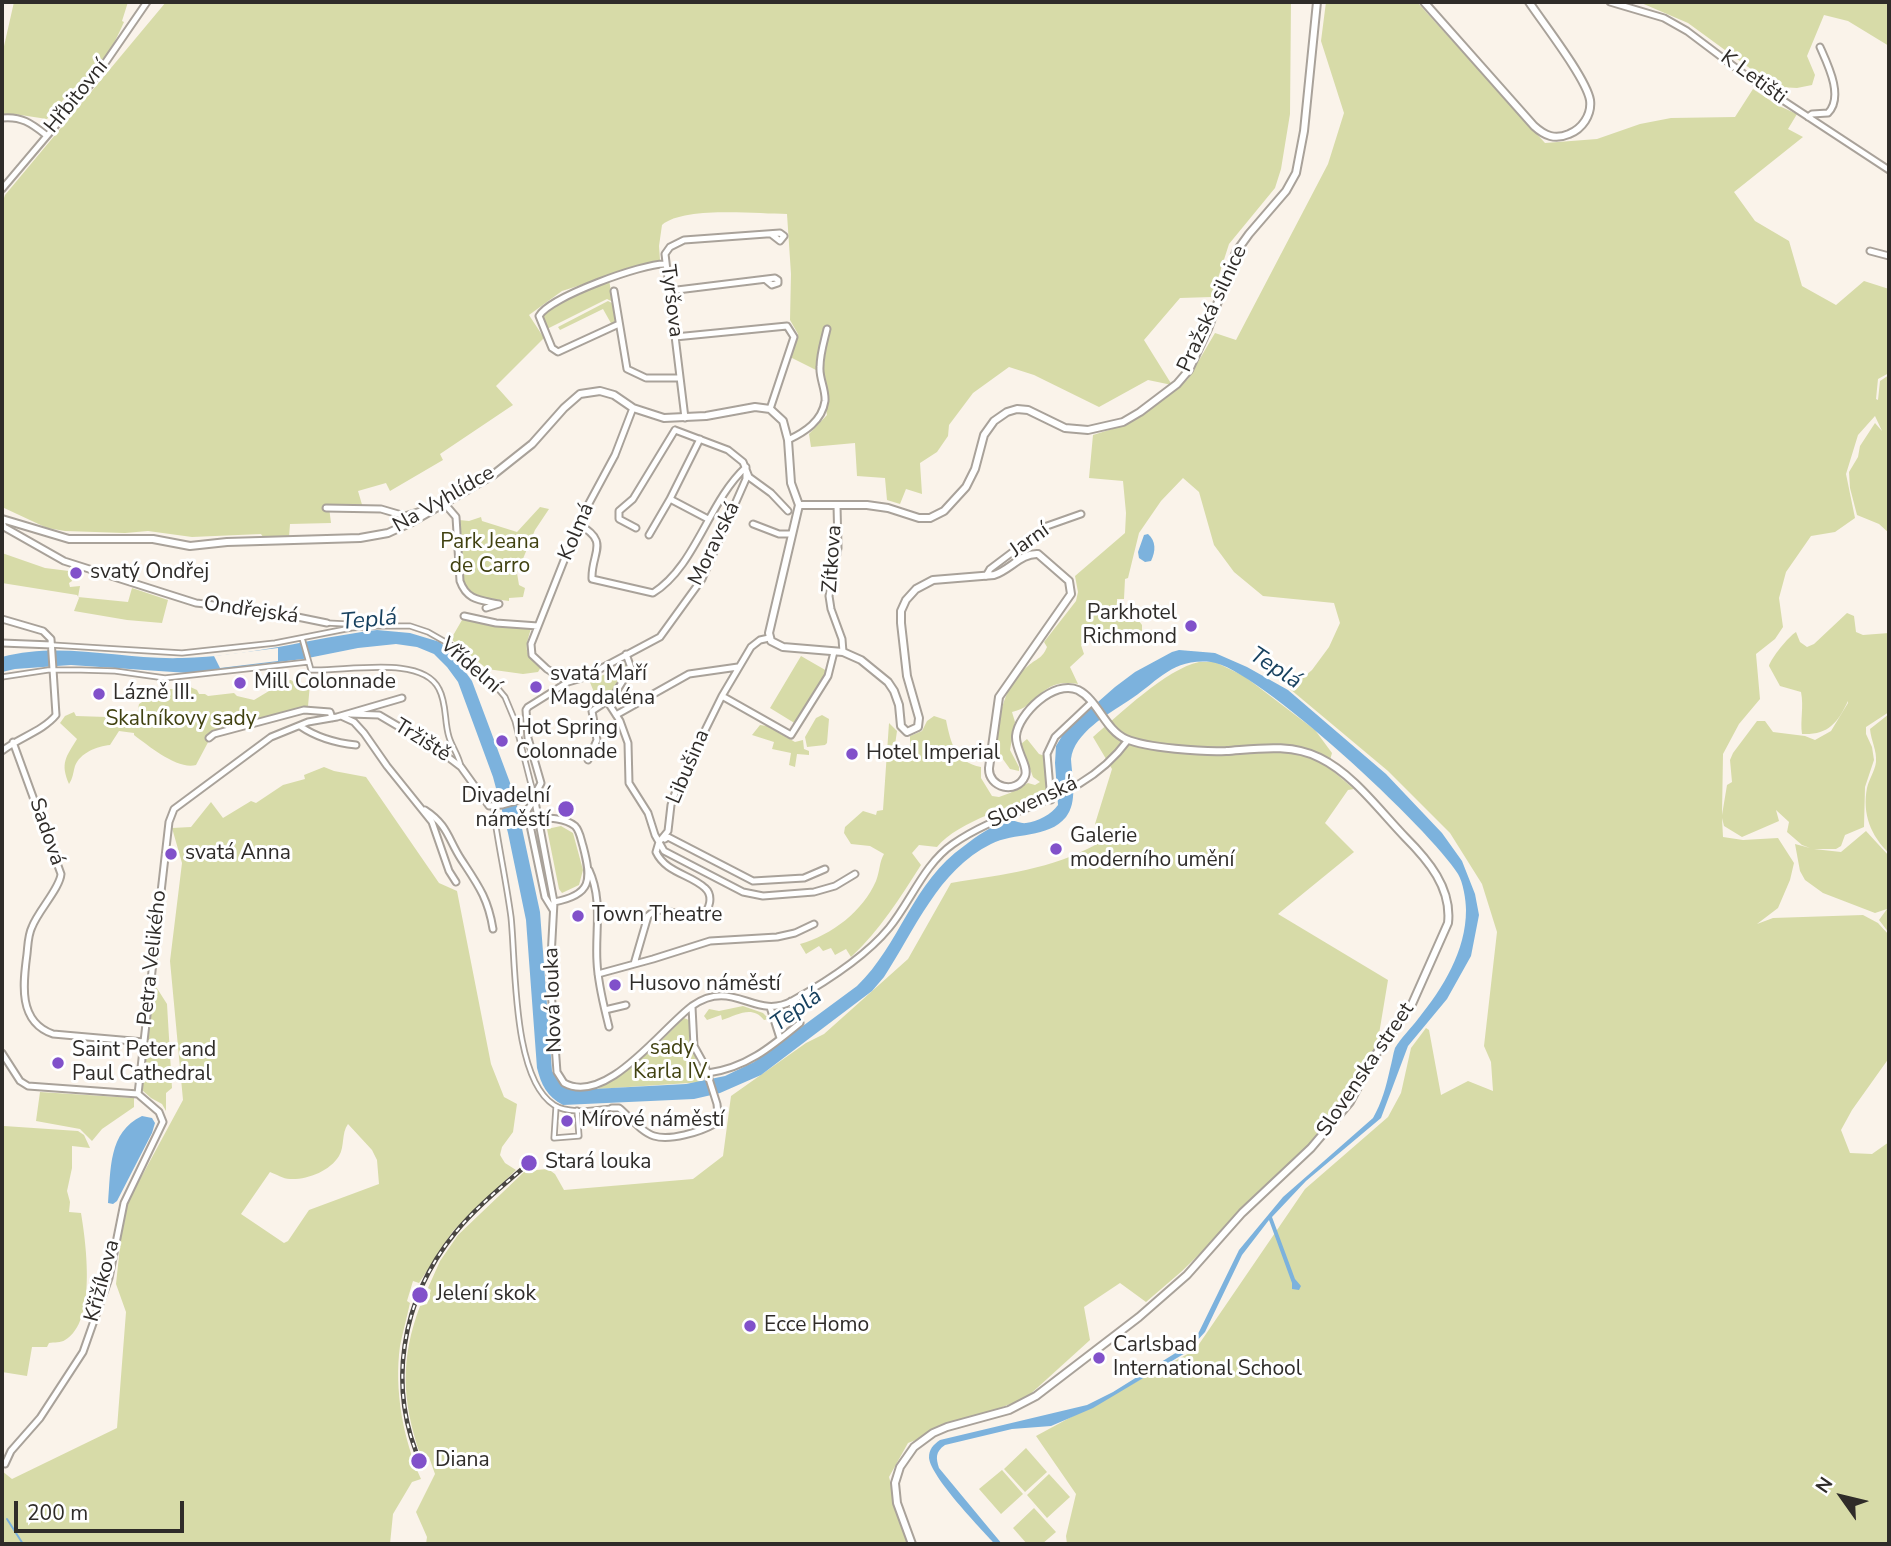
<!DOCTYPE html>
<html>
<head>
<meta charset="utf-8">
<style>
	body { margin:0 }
	#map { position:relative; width:1891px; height:1546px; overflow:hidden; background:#faf3ea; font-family:"Nunito Sans",sans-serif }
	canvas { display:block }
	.frame { position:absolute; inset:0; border:4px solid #2f2c29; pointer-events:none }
	.north { position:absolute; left:1807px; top:1462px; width:70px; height:70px; -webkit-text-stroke:5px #fff; paint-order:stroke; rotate:304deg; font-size:19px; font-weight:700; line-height:28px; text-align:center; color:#2f2c29 }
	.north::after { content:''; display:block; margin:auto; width:24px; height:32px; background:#2f2c29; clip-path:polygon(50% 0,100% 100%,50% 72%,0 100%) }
	.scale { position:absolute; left:14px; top:1501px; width:170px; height:32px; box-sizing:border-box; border:4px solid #2f2c29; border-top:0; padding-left:9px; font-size:21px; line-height:24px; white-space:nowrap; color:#2f2c29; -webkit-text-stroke:5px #fff; paint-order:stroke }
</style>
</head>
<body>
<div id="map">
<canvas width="1891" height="1546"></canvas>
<div class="frame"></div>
<div class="north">N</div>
<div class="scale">200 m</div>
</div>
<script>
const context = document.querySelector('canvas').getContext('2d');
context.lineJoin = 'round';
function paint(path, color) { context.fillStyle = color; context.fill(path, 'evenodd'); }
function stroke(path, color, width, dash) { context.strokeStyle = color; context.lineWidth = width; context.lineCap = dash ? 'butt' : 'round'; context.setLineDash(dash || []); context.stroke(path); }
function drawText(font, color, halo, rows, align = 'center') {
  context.font = font + ' "Nunito Sans",sans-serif'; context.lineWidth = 6; context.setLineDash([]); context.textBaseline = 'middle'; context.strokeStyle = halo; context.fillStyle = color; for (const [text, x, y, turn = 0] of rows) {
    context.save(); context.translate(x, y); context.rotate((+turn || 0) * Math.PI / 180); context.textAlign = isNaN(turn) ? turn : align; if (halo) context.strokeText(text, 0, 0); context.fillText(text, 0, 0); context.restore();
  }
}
paint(new Path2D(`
	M14 2H128L122 21 124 22C112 49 99 74 77 93H69L47 119 14 114 2 116V55Z
	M166 2H1291L1290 114 1281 169 1275 188 1229 244 1212 297 1180 298 1144 340 1172 385 1148 380 1099 407 1034 375 1009 367 973 393 949 425 948 436 937 452 920 463 922 494 906 489 900 504 887 500 885 478 857 476 855 443 811 447 809 434 827 415 818 371 790 357 797 341 798 334 790 320 791 274 787 214C757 214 684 206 662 225L659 246 660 260 562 291 529 315 544 338 496 386 513 405 440 454 443 460 390 491 386 483 358 491 363 508 329 507 331 523 290 524 289 537H263L261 534 192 537 148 531 125 533 65 531 47 528 2 507V204L5 195Z
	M1326 2H1417L1545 143 1597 139 1640 124 1671 118 1735 117 1753 89 1777 105 1797 114 1788 129 1803 137 1734 192 1755 221 1789 241 1802 286 1836 305 1864 281 1889 289V373L1878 379 1876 399 1878 400 1880 381 1889 375V533L1879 524 1857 515 1850 488 1849 472 1858 457 1860 446 1875 423 1882 431 1875 416 1858 435 1846 474 1855 518 1835 532 1811 536 1786 572 1779 598 1783 627 1775 639 1756 654 1760 699 1739 724 1723 754 1722 815 1727 785 1732 782 1730 760 1733 753 1757 721H1765L1773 732 1805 736 1815 740 1831 731 1848 703V701C1837 724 1828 735 1802 734 1800 720 1804 707 1801 692L1780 686 1769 666C1771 658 1789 636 1796 632L1800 642 1807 647 1814 644 1847 613 1854 616 1856 632 1863 635 1889 633V712L1866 727V734L1872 747 1874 760 1865 787 1864 827 1845 835 1841 846 1836 849H1814L1841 852 1866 831 1889 856V933L1879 920 1887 909 1875 913 1823 893 1805 880 1800 871 1795 844 1810 848 1802 845 1787 832 1789 822 1776 810 1779 821 1742 837 1724 826 1722 818 1723 837 1743 840 1778 838 1794 863 1790 880 1778 908 1757 924 1773 918 1863 915 1878 923 1889 935V1058L1852 1110 1841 1130 1850 1153 1872 1154 1889 1142V1544H1067L1066 1536 1076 1494 1036 1436 1195 1350 1305 1189 1388 1117 1401 1093 1411 1048 1426 1028 1429 1030 1441 1095 1468 1081 1493 1091 1491 1062 1484 1046 1497 932 1482 884 1450 833 1388 771 1290 689 1312 670 1329 647 1340 623 1334 603 1263 596 1234 572 1214 545 1199 492 1183 478 1161 501 1139 533 1128 578 1125 579 1124 599H1117V619L1136 617 1142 625V634L1125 635 1118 641 1097 631 1081 645 1084 654 1070 667 1078 684C1040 677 1040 706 1012 712L1015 722 1010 750 1019 767V771L1010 769 995 748C999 718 1002 687 1028 666 1037 658 1042 659 1047 647L1044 642 1076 601 1078 592 1075 576 1125 533 1126 513 1123 481 1089 478 1093 435 1125 425 1144 414 1188 379 1215 333 1236 340 1328 164 1344 113 1321 41Z
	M1639 2H1889V46L1848 21 1824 15 1807 56 1815 75 1812 85 1797 88 1780 87 1755 72 1688 23Z
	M609 280 613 302 607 299 547 329 543 324V314L547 309 582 291Z
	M608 301 614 304 616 324 612 325 603 309 560 330 558 327Z
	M540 507 549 509 535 530 517 573 519 585 525 588 523 597 509 598V601L471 596 462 583 458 522 459 520 469 521 481 517 482 521 517 532Z
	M2 553 45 568 69 571 72 581 69 583 70 587 80 586 78 597 128 602 132 588 168 600 162 623 127 620 74 611 79 598 77 595 2 583Z
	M462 620 529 627 531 628C525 650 523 652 541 667L538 672 523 674 487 669 451 639Z
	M801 656 827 671 796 724 770 708Z
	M624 661 627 664C628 677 615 691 606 700L594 692 589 680 609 673Z
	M1199 662H1215L1244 676 1315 730 1332 753 1328 767 1354 789 1348 790 1325 823 1354 852 1278 914 1388 980 1376 1052 1343 1114 1182 1271 1146 1302 1120 1283 1084 1307 1090 1340 1026 1398 908 1443 889 1477 908 1544H426L427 1537 416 1512 435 1474 429 1457 420 1454C402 1401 400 1359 420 1306L427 1304 431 1290 428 1288 440 1261 458 1235 525 1171 548 1169 555 1174 564 1190 693 1179 723 1156 731 1096 806 1043 824 1034 908 959 951 883C1005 874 1050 870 1099 843L1095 824 1112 769 1093 737C1119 715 1166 669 1199 662Z
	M287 680H291L296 684H310L308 706 214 731 196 765C178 770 150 747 134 735V733L119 731 110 745C97 746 80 753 75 766 73 773 73 778 69 784 60 763 66 757 77 739L60 723 65 716 74 712 76 716 107 717 108 722 136 721 139 704 156 693 157 689H179L188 686 197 690 199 694H205L208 696 234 693 237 696 254 700 279 685 287 683Z
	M1889 714V853C1871 836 1862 814 1867 788 1869 779 1875 771 1876 762 1877 750 1871 741 1870 729Z
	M822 715 829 719 827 743 825 745 807 747 805 737 816 718Z
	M934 716 946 720C951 744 955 762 981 767V778L992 796 999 797 1010 793 1028 783 1035 785 1040 782 1033 777 1021 744 1027 739 1039 754 1045 756 1049 793C1017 804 958 821 937 847L919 845 912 853 921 865C900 898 880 930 851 957L846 949 835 955 831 948 823 951 819 946 806 954 800 944C832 935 863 911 876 881 880 871 879 863 884 854L870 846 851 844 844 833 845 827 863 811 876 815 877 811 883 810 889 723 897 731 895 745 899 751 907 752 910 746V736L922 731 927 721Z
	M760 725 767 726 795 742 803 740 804 749 809 751V755L797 754 795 767 789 765 791 753 772 749 774 742 752 735Z
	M324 767 334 771 366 777 439 883 457 891 491 1064 504 1097 517 1104 513 1132 502 1147 500 1155 505 1163 516 1170 453 1231 421 1280 419 1283 413 1281 407 1301 410 1303C407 1317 403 1331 400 1346 394 1390 403 1439 421 1479L412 1482 393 1514 390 1544H2V1471L12 1479 117 1428 126 1312 116 1284 124 1209 183 1100 170 961 182 863 172 828 191 827 211 802 223 818 251 801 256 803 283 785 305 779 304 775ZM348 1124 372 1150 377 1160 379 1184 309 1210 288 1241 284 1243 241 1214 270 1172C276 1174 283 1179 290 1179 307 1180 330 1171 339 1156 345 1146 341 1134 348 1124Z
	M561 826 573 833 583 870 579 885 562 893 559 889 547 829Z
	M153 982 167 1004 172 1088 166 1093V1111L162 1104 151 1098 142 1090Z
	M743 1006 763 1013 769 1019 764 1020C752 1005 738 1015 722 1020L721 1015 707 1020 704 1016 709 1009 719 1011Z
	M684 1018 689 1020V1044L701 1069 704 1082 598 1089 651 1051Z
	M40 1092 134 1098V1107L102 1129 92 1141 80 1129 36 1121Z
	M2 1124 4 1126 78 1131 84 1135 90 1148 72 1146V1168L67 1191 70 1202 69 1212 81 1213C86 1243 97 1322 65 1340 61 1343 54 1342 49 1343L47 1347H32L27 1376 2 1372Z
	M1026 1448 1047 1472 1025 1492 1004 1469Z
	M1002 1470 1023 1494 1001 1514 979 1489Z
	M1049 1474 1070 1497 1047 1518 1027 1495Z
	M1034 1508 1056 1532 1042 1544H1027L1013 1528Z`), '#d7dba8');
paint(new Path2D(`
	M1148 534C1156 541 1156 551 1151 561L1145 562 1139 558 1138 552 1144 535Z
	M377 630 410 633 440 642 454 656 472 681 515 796 540 912 552 1071 561 1084 575 1090 686 1084 725 1076 754 1062 857 986C900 945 913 881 964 846 977 836 993 824 1010 821 1015 820 1021 824 1026 823 1037 822 1052 814 1058 805L1055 763 1056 746 1065 731 1115 687 1135 672 1172 652 1179 650 1215 653 1247 667 1288 690 1386 774 1442 833 1462 861 1475 894 1479 915 1471 956 1447 999 1408 1046 1381 1118 1306 1181 1272 1217 1295 1279 1301 1286 1299 1290 1292 1289V1283L1269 1220 1242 1255 1205 1332 1187 1352 1093 1408 1051 1426 1012 1429 945 1445C935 1452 936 1458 939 1468L1002 1544H995C980 1528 931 1477 929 1458 929 1449 933 1445 940 1440L1087 1405 1113 1392 1182 1349 1197 1336 1239 1250 1283 1197 1373 1118C1382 1102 1386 1087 1390 1069 1392 1062 1393 1054 1395 1048 1401 1038 1411 1028 1418 1019 1443 988 1466 951 1466 910 1466 900 1463 882 1458 874 1432 831 1257 667 1211 662 1171 658 1157 683 1128 701 1108 714 1074 733 1071 759 1072 777 1078 802 1066 817 1048 839 1014 832 991 844 938 870 915 930 884 977L872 991 761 1075 720 1093 694 1099 563 1105C547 1097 541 1084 537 1068L526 920 508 833 493 777 458 682 447 667 434 654 417 647 396 644 358 648 303 659 188 673 71 665 15 669 2 672V657C62 641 122 660 182 658 248 657 312 638 377 630Z
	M142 1116 152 1118 155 1123 152 1133 117 1201 113 1204 108 1203C111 1170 108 1132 142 1116Z`), '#7cb2dd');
paint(new Path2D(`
	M278 648V661L220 668 214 656Z`), '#faf3ea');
stroke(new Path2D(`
	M7 1519 23 1544`), '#7cb2dd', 2);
const pedestrian = new Path2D(`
	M327 623 347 624 351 628
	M302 638 311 670C344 672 422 654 439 689 447 704 444 721 449 737 452 747 459 756 461 767
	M52 645 182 653 275 643 351 628 377 626H410L428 632 456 648 490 679 505 697 515 721 534 796
	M2 677 48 670H81L115 671 165 678 308 662
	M493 807C498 844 506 880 511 917 516 963 512 1078 554 1105 570 1115 595 1109 612 1108
	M556 1107 554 1138 579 1136 577 1110`);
const minor = new Path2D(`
	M1610 2 1664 18 1687 31 1752 80 1889 170
	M1808 117 1812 114 1828 113C1844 97 1828 65 1820 47
	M2 118C21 116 31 123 46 135
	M2 189 90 85 147 2
	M1870 251 1889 256
	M614 291 627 369 646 378H680
	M669 291 775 278 778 280V283L772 285 766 280
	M619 324 558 352 552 348 539 316C549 297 644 263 665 264
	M675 337 787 326 794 337 770 409
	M685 418 665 254 670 247 684 240 780 233 784 236 780 241 771 234
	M675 430 728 450 743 462 749 477 771 493 788 511
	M788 440C805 432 822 421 825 401 826 390 819 378 820 367 820 354 824 342 827 329
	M670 499 708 519
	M444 503 456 517 460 581C467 601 481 600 499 604L486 608
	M837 505 838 548 829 596 831 609 842 639 843 652
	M326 508 381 509 405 516 421 511 428 512
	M2 521 4 527 64 561 196 603 268 611 327 623
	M578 524C611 542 591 552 592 579L653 593C696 566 708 502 746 467
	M753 524 779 534H791
	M636 528 619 519V511L633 499 675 430
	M649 535 670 499 700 439
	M986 576 990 569 1047 526 1081 514
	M464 616 496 623 538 626
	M2 619 43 631 51 639 56 715C43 731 18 738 2 751
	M2 643 52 645
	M626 654 631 668 614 695 607 701 620 721 628 743 629 783 648 813 655 835 664 851 743 892 763 896 814 892 835 886 855 874
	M568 682 547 669 532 655 531 644 580 520 615 455 633 408
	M722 696 791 735 828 676 834 652
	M350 714 379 715 440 751 461 767 489 806 502 805 534 796
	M616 715 689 674 738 667
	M341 716 354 722 364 733 387 766 432 822 449 871 456 882
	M300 726C316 737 336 743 356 745
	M209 738 214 734 304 710 330 712 332 718
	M13 742 61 874C60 888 38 911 32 927 28 935 28 945 27 954 23 984 18 1022 53 1034L144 1042
	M588 760 597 740 592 711 607 701
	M534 796 554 902 550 976 557 1072 564 1083C606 1106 661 1029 692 1006 733 977 755 1021 792 1001 824 983 866 956 889 928 911 901 924 864 953 844 1012 803 1081 804 1128 740
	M534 796 541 783 528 738 526 710 528 707 568 682 585 677 660 637 702 579 746 479V467
	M534 800 527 811 545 897 553 910
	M1051 800 1047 754 1055 737 1091 703
	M425 810C448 825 448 839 461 859 478 885 488 898 493 929
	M538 818C550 818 565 818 575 826 580 831 581 840 583 846 592 880 592 895 554 902
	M665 839 668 837 753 881 804 878 825 869
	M589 870C603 900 595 931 597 962 598 985 604 1006 609 1027
	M634 964 648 916C662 900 683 923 700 915 711 911 713 895 705 888 690 874 666 873 656 852L659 842 668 831 671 805 678 785 722 696 751 647 760 640 769 638
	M598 974 653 959 710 941 777 937 795 933 814 924
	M770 1007 780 1038
	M605 1010 626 1005
	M2 1053 20 1081 28 1086 138 1094
	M708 1073C746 1068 771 1047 800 1023L791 1001
	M138 1094 169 822 174 809 271 737 308 722 337 717 402 698
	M612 1108H619C629 1116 641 1132 654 1136 670 1141 700 1132 714 1124L718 1114 717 1104 705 1066 694 1046 692 1007
	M5 1464 11 1451 40 1418 83 1352 109 1278 124 1203 163 1122 159 1112 138 1094`);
const tertiary = new Path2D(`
	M1424 2 1534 126C1545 136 1555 140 1569 134 1582 129 1592 115 1590 100 1586 78 1543 23 1529 2
	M799 505H867L888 508 919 518H930L944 511 966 487 975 469 984 435 994 421 1007 412 1017 409 1028 410 1065 428 1088 430 1123 422 1140 412 1177 384 1189 370 1208 329 1236 252 1249 234 1286 191 1296 173 1304 131 1317 2
	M2 519 69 539H153L190 546 227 542 360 538 388 533 412 522 493 475 532 444 564 408 580 394 600 391 614 395 633 408 664 418 706 416 755 407 770 409 783 421 788 440 791 483 799 505 769 633 771 641 783 647 843 652 861 660 888 682 894 691 899 705 901 726 907 732 918 727 919 718 907 676 901 623V611L906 600 916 589 933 580 994 575C1010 570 1021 553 1038 554L1069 581 1071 594 999 697 989 768C988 788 1017 795 1025 776 1029 766 1015 750 1016 736 1018 714 1054 679 1078 690 1098 700 1105 730 1126 739 1147 748 1203 752 1226 751 1256 749 1291 743 1320 758 1353 774 1379 810 1405 837 1428 860 1452 888 1448 923L1412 1004 1374 1057 1350 1102 1311 1148 1242 1213 1187 1275 1139 1317 1036 1396 1009 1410 947 1427 933 1433 914 1447 900 1467 895 1483 897 1503 912 1544`);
stroke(pedestrian, '#a9a29a', 7);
stroke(minor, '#a9a29a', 9);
stroke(tertiary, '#a9a29a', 10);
stroke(pedestrian, '#fff', 3.5);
stroke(minor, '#fff', 5);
stroke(tertiary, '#fff', 6);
const rail = new Path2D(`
	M422 1466C386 1388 401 1299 455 1233 476 1207 504 1185 529 1163`);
stroke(rail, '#494642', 4.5);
stroke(rail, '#fff', 2, [5]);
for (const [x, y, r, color] of [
	[76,573,7,"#8151ca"],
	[1191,626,7,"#8151ca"],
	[240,683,7,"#8151ca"],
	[536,687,7,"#8151ca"],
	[99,694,7,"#8151ca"],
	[502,741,7,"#8151ca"],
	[852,754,7,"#8151ca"],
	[566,809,9,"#8151ca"],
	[1056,849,7,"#8151ca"],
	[171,854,7,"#8151ca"],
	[578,916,7,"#8151ca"],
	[615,985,7,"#8151ca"],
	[58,1063,7,"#8151ca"],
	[567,1121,7,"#8151ca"],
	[529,1163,9,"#8151ca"],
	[420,1295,9,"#8151ca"],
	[750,1326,7,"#8151ca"],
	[1099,1358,7,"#8151ca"],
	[419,1461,9,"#8151ca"]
]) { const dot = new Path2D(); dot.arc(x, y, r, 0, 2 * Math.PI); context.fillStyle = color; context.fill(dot); stroke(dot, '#fff', 2.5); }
drawText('21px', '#2f2c29', '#fff', [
	["K Letišti",1753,78,36],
	["Hřbitovní",77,97,-51],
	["Tyršova",671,301,83],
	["Pražská silnice",1213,309,-65],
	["Na Vyhlídce",444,500,-30],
	["Kolmá",577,532,-67],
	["Jarní",1030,541,-35],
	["Moravská",715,544,-64],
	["Zítkova",833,559,-86],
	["Ondřejská",251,611,8],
	["Vřídelní",470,666,41],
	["Tržiště",422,741,32],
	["Libušina",689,767,-67],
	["Slovenská",1033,803,-25],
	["Sadová",46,832,71],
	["Petra Velikého",153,958,-84],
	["Nová louka",554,1000,-92],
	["Slovenska street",1366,1070,-56],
	["Křižíkova",103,1281,-75]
]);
drawText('21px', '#414211', '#fff', [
	["Park Jeana",490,543],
	["de Carro",490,567],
	["Skalníkovy sady",181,720],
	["sady",672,1049],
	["Karla IV.",672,1073]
]);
drawText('21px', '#2f2c29', '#fff', [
	["svatý Ondřej",90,573],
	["Parkhotel",1177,614,"right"],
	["Richmond",1177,638,"right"],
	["svatá Maří",550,675],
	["Magdaléna",550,699],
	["Mill Colonnade",254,683],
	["Lázně III.",113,694],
	["Hot Spring",516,729],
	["Colonnade",516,753],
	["Hotel Imperial",866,754],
	["Divadelní",550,797,"right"],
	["náměstí",550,821,"right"],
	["Galerie",1070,837],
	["moderního umění",1070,861],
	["svatá Anna",185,854],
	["Town Theatre",592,916],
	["Husovo náměstí",629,985],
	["Saint Peter and",72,1051],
	["Paul Cathedral",72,1075],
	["Mírové náměstí",581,1121],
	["Stará louka",545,1163],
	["Jelení skok",436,1295],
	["Ecce Homo",764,1326],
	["Carlsbad",1113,1346],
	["International School",1113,1370],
	["Diana",435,1461]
], 'left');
drawText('italic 23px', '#17415f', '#fff', [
	["Teplá",369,621,-5],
	["Teplá",1275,669,33],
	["Teplá",797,1011,-36]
]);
</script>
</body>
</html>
